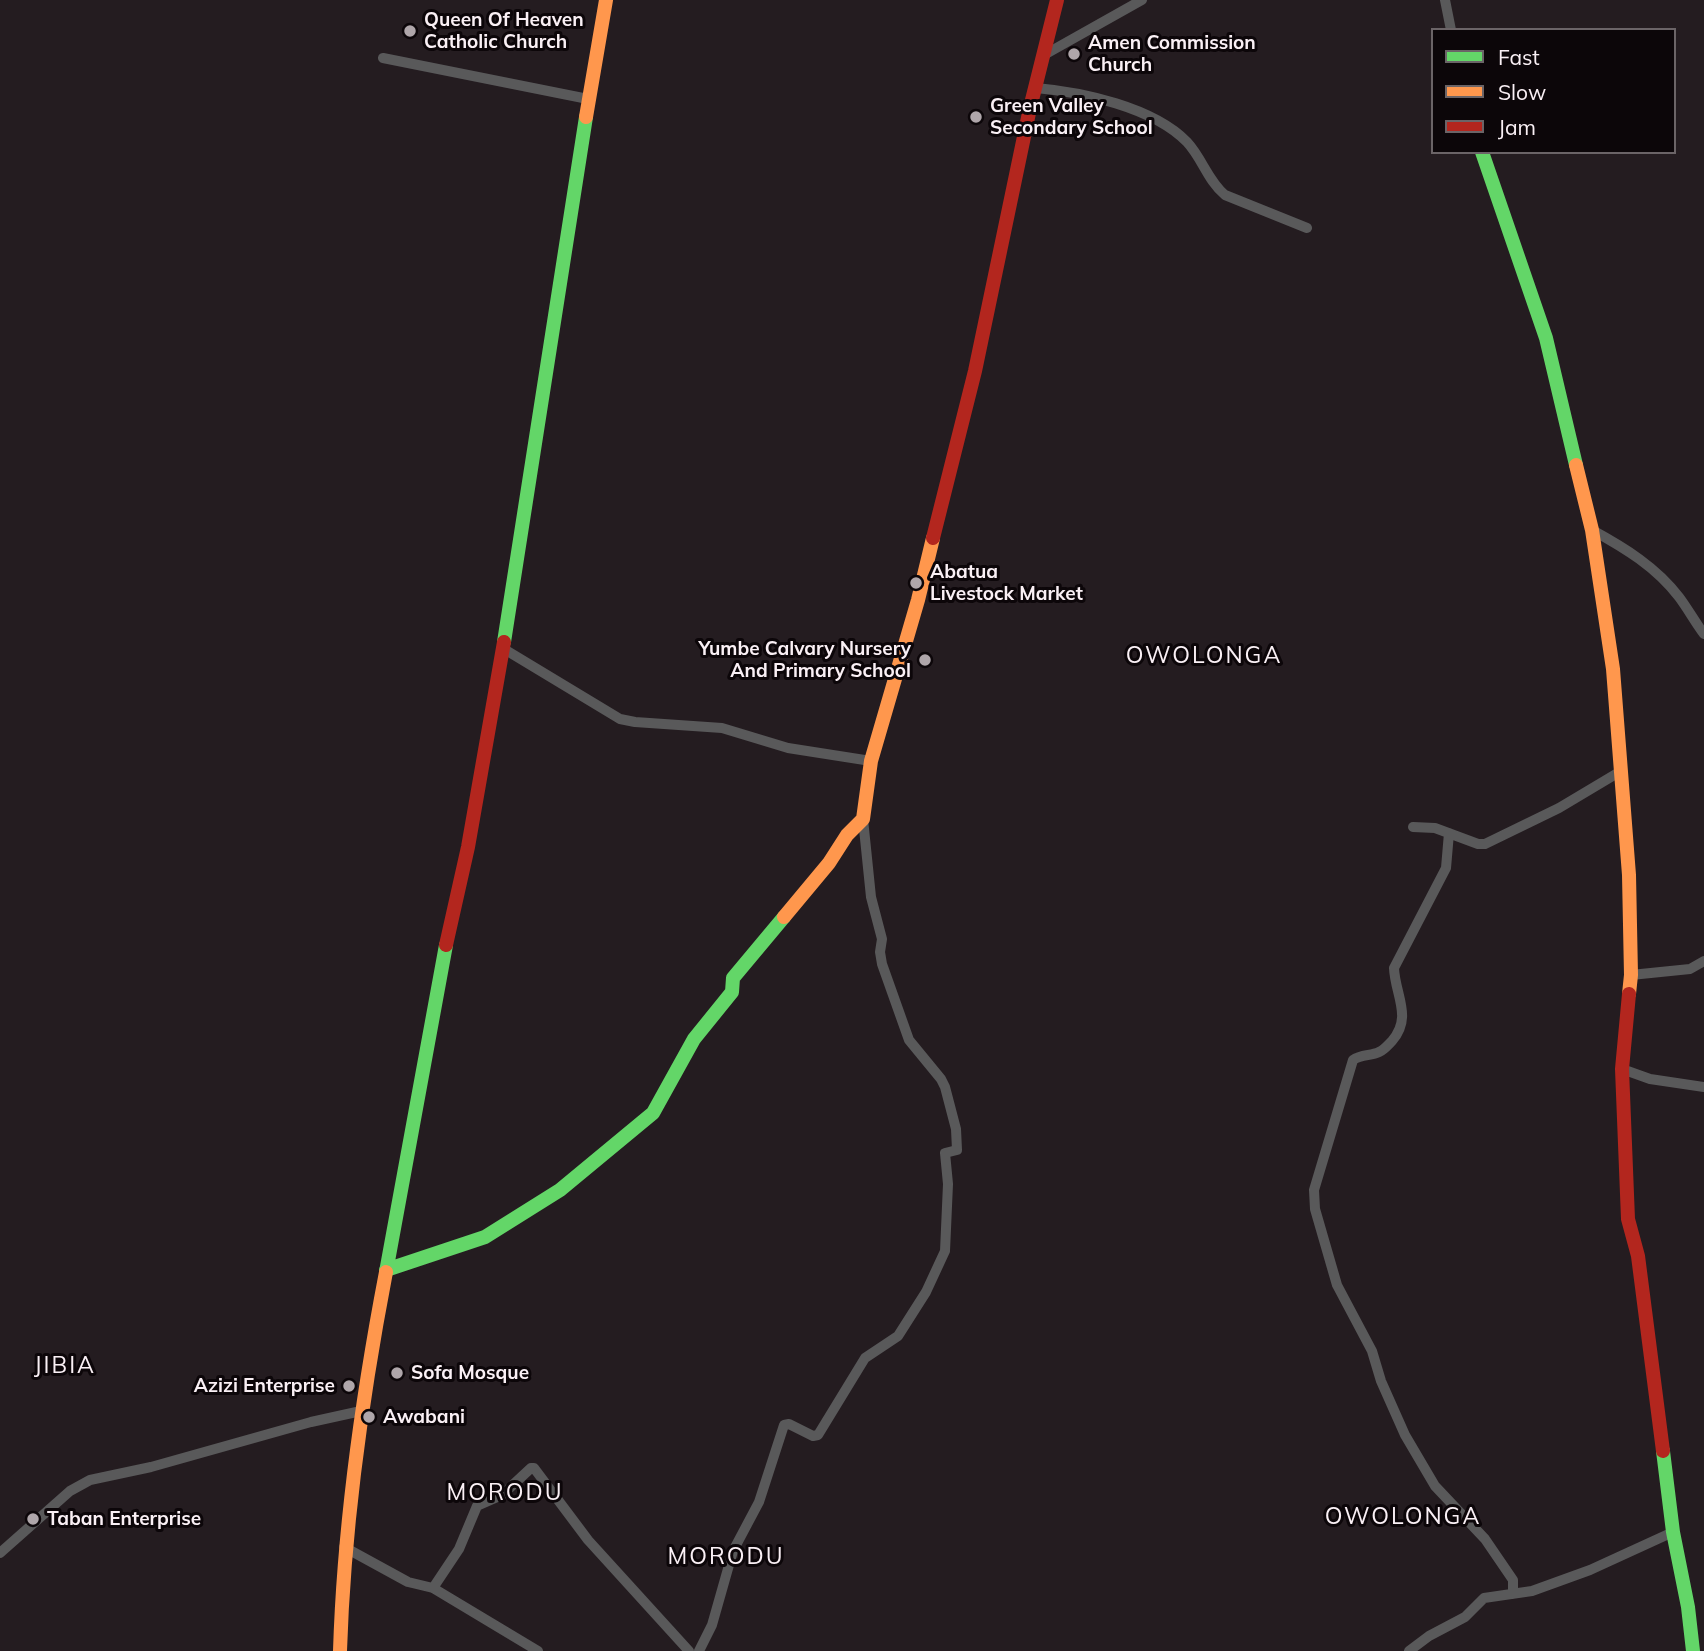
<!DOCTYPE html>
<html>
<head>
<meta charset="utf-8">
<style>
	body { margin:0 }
	#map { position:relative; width:1704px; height:1651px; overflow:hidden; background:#241c20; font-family:Mulish,sans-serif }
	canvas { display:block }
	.legend { position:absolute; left:1431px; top:28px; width:245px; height:126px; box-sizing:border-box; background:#0c0609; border:2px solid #6b6467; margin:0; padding:9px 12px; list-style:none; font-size:21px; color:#faf0f5 }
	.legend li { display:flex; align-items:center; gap:14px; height:35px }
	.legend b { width:35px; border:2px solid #6b6467 }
</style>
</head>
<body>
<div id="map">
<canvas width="1704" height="1651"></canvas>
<ul class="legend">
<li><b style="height:9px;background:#63d668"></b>Fast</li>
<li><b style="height:9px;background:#ff974d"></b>Slow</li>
<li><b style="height:9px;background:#b3261e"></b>Jam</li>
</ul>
</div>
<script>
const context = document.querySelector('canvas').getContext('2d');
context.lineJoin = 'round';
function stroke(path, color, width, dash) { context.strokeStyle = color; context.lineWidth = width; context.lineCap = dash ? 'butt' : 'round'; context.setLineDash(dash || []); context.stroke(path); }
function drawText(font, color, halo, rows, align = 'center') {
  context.font = font + ' Mulish,sans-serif'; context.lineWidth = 6; context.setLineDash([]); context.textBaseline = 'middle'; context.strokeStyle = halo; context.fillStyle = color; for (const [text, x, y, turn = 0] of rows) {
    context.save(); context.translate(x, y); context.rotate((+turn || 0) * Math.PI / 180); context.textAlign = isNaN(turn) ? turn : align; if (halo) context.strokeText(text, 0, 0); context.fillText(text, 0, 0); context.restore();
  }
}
stroke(new Path2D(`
	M1445 0 1451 30
	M1044 55 1142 0
	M383 58 588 99
	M1036 88C1082 92 1153 107 1187 142 1202 158 1208 181 1225 195L1307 228
	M1592 530C1625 548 1656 567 1679 597 1688 609 1695 622 1704 634
	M504 649 620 719 635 722 722 728 788 748 871 761
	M1413 827 1435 828 1478 844H1485L1559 808 1621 771
	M1449 833 1446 868 1394 968C1395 995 1413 1017 1392 1041 1388 1045 1384 1050 1379 1052 1371 1056 1361 1054 1353 1060L1314 1190 1315 1209 1337 1285 1372 1351 1381 1381 1405 1435 1435 1486 1485 1539 1513 1580V1594
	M1631 975 1690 969 1704 961
	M1622 1069 1650 1079 1704 1087
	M344 1547 408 1582 433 1588 538 1651
	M0 1553 70 1491 90 1480 151 1467 311 1422 361 1411
	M433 1588 459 1549 477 1506 502 1495 531 1468H534L588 1540 689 1651
	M699 1651 712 1625 733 1551 759 1502 784 1425 789 1424 813 1436 818 1435 865 1358 898 1336 926 1292 945 1251 948 1184 945 1153 957 1150 956 1129 945 1087 941 1079 909 1040 882 964 880 952 882 939 871 897 863 819
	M1409 1651 1429 1636 1465 1617 1484 1598 1532 1591 1590 1570 1673 1532`), '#59595a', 10);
stroke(new Path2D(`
	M1482 152 1546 338 1576 465
	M504 642 586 117
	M386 1270 485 1237 560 1190 653 1113 694 1039 732 992 733 978 784 917
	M386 1272 446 945
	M1663 1451 1673 1532 1688 1607 1693 1651`), '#63d668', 14);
stroke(new Path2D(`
	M586 117 606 0
	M1576 465 1592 530 1613 669 1629 875 1631 975 1629 994
	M784 917 829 863 847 835 863 819 871 761 918 600 933 538
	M340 1651C344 1523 362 1397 386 1272`), '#ff974d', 14);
stroke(new Path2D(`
	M933 538 975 371 1030 108 1057 0
	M446 945 468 847 504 642
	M1629 994 1622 1069 1628 1219 1638 1256 1663 1451`), '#b3261e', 14);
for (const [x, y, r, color] of [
	[410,31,7,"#afa6aa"],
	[1074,54,7,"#afa6aa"],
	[976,117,7,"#afa6aa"],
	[916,583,7,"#afa6aa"],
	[925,660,7,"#afa6aa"],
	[397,1373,7,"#afa6aa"],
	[349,1386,7,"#afa6aa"],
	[369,1417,7,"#afa6aa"],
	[33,1519,7,"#afa6aa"]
]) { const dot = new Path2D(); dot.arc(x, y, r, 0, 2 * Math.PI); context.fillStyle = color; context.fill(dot); stroke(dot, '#0c0609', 2.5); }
drawText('bold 19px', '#faf0f5', '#0c0609', [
	["Queen Of Heaven",424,20],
	["Catholic Church",424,42],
	["Amen Commission",1088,43],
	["Church",1088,65],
	["Green Valley",990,106],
	["Secondary School",990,128],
	["Abatua",930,572],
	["Livestock Market",930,594],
	["Yumbe Calvary Nursery",911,649,"right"],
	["And Primary School",911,671,"right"],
	["Sofa Mosque",411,1373],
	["Azizi Enterprise",335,1386,"right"],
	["Awabani",383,1417],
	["Taban Enterprise",47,1519]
], 'left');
context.letterSpacing = '2px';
drawText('23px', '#faf0f5', '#0c0609', [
	["OWOLONGA",1204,656],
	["JIBIA",65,1366],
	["MORODU",505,1493],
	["OWOLONGA",1403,1517],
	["MORODU",726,1557]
]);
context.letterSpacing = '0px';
</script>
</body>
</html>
